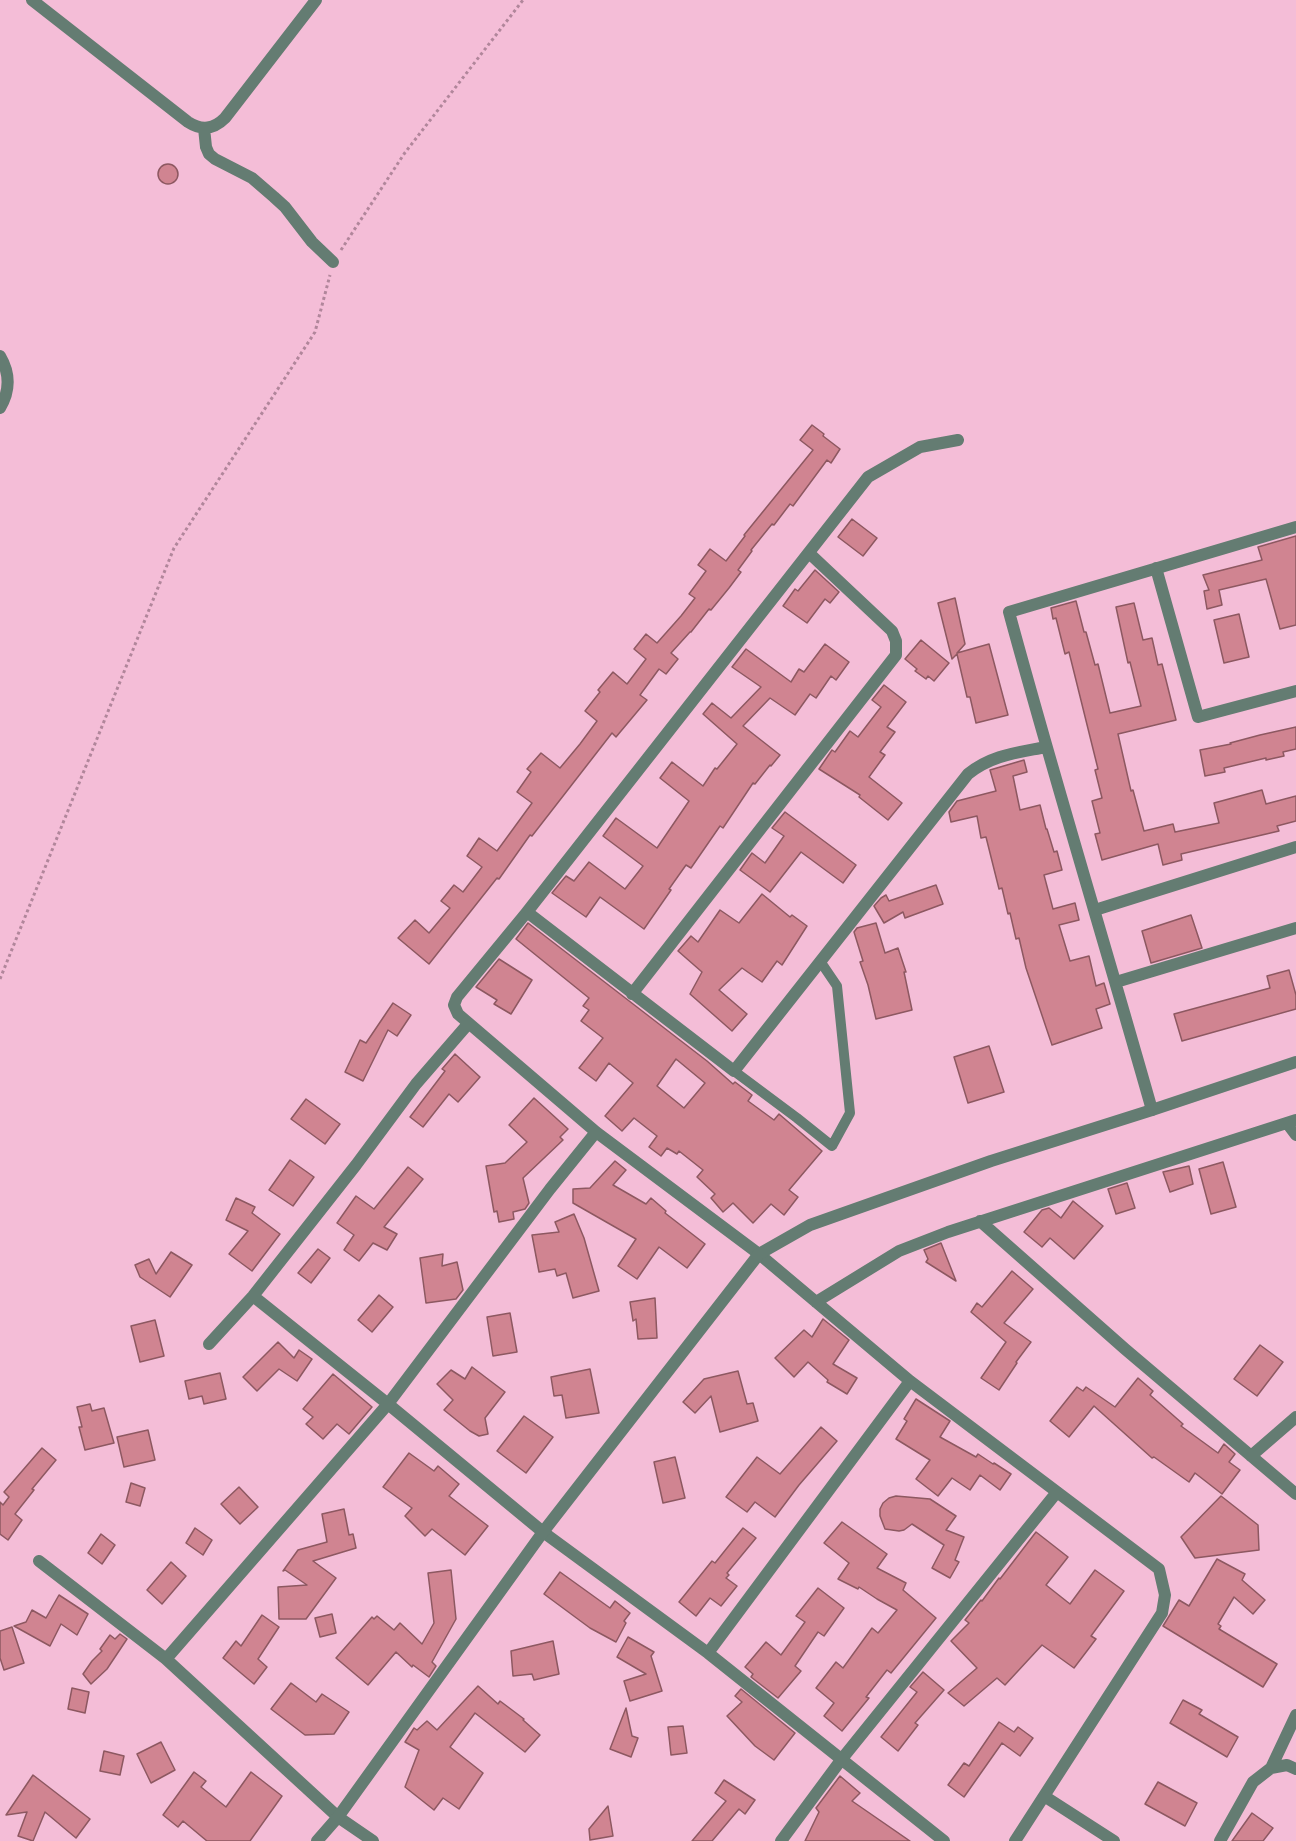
<!DOCTYPE html>
<html>
<head>
<meta charset="utf-8">
<style>
	body { margin:0 }
	canvas { display:block; background:#f4bdd7 }
</style>
</head>
<body>
<canvas width="1296" height="1841"></canvas>
<script>
const context = document.querySelector('canvas').getContext('2d');
context.lineJoin = 'round';
function paint(path, color) { context.fillStyle = color; context.fill(path, 'evenodd'); }
function stroke(path, color, width, dash) { context.strokeStyle = color; context.lineWidth = width; context.lineCap = dash ? 'butt' : 'round'; context.setLineDash(dash || []); context.stroke(path); }
const building = new Path2D(`
	M158 174a10 10 0 1 1 20 0a10 10 0 1 1-20 0Z
	M812 425 824 434 823 436 840 449 831 463 827 460 793 506 790 504 774 525 772 524 751 550 752 551 738 570 741 572 729 588 711 610 709 609 691 632H690L671 653 678 659 666 674 659 669 640 695 647 700 616 737 612 733 532 836 530 835 499 879 497 878 429 964 398 938 415 920 429 933 450 908 441 901 454 885 463 892 482 867 467 856 479 838 497 851 532 803 517 792 531 772 527 769 541 753 560 768 580 744 597 721 585 711 600 692 598 690 613 672 627 684 646 659 634 649 646 634 657 643 681 616 695 598 689 594 706 571 698 565 710 549 726 561 745 536 744 535 813 450 800 440Z
	M852 519 877 538 863 556 838 537Z
	M1296 536V625L1280 629 1266 579 1219 590 1222 605 1207 609 1204 591 1209 590 1203 575 1262 560 1258 547Z
	M815 570 839 592 830 603 825 599 807 623 783 606 795 589 798 591Z
	M955 598 965 644 957 653 989 644 1008 715 976 723 970 697H967L957 654 952 659 938 603Z
	M1076 601 1084 632H1086L1095 665 1098 664 1110 713 1141 706 1130 662 1128 663 1116 607 1134 603 1143 640 1152 638 1158 665 1162 664 1176 720 1118 734 1131 791 1133 790 1144 831 1173 824 1175 832 1219 823 1214 803 1262 790 1266 804 1296 796V821L1277 826 1279 831 1181 854 1182 860 1163 865 1158 844 1102 860 1095 834 1100 833 1092 801 1102 798 1095 770 1098 769 1069 652 1065 654 1056 618 1053 619 1051 608Z
	M1239 614 1249 657 1224 663 1214 620Z
	M921 640 949 663 934 681 928 676 926 679 915 671 917 669 905 659Z
	M825 644 849 662 836 680 831 676 816 698 810 694 795 715 770 698 743 726 780 755 771 766 770 765 755 784 753 783 723 828 720 826 691 868 686 865 669 889 671 890 644 929 600 897 586 917 552 893 566 876 574 881 589 862 625 889 643 866 603 836 616 818 657 848 689 801 660 778 672 762 703 786 715 768 717 769 737 744 703 714 712 703 731 718 761 687 732 667 746 649 791 682 799 669 804 672Z
	M884 685 906 702 887 727 895 732 880 752 885 755 869 777 902 803 888 820 859 797 860 795 819 769 832 750 835 752 850 731 858 737 881 707 872 700Z
	M1296 727V749L1283 752 1284 756 1266 760V758L1224 768 1225 772 1205 776 1200 750 1231 744 1230 743 1260 735Z
	M1024 760 1027 772 1013 776 1020 810 1040 805 1046 829H1047L1054 852 1057 851 1062 870 1044 875 1053 909 1075 903 1079 920 1059 925 1070 961 1089 956 1096 986 1104 983 1110 1004 1096 1009 1102 1028 1052 1045 1026 968 1019 938 1016 939 1010 913 1008 914 1002 888 999 889 986 837 981 838 977 816 951 822 949 812 957 801 996 791 990 770Z
	M785 812 856 865 843 883 801 852 770 892 740 870 752 853 765 863 784 836 772 828Z
	M936 885 943 904 905 918 903 912 884 923 874 906 881 898 886 895 889 901Z
	M762 894 790 917 792 915 807 926 782 965 777 961 762 982 742 968 719 990 747 1014 732 1031 690 994 702 972 678 951 691 936 698 942 720 910 739 923Z
	M1191 915 1202 948 1151 963 1142 931Z
	M528 923 707 1061 733 1084 735 1082 752 1095 748 1101 774 1120 779 1114 822 1151 789 1190 798 1197 784 1215 771 1204 753 1223 733 1203 723 1212 711 1198 715 1194 697 1177 703 1170 679 1151 677 1154 667 1148 661 1156 649 1147 657 1136 634 1118 622 1131 605 1116 633 1083 609 1063 596 1081 579 1068 603 1038 581 1021 589 1010 583 1006 589 998 516 939ZM676 1059 705 1083 684 1108 657 1086Z
	M876 923 885 953 898 948 906 972H904L912 1010 876 1019 868 985 860 962 863 961 854 932 857 928Z
	M499 959 532 980 511 1014 494 1004 497 1000 476 987Z
	M1289 970 1296 995V1009L1182 1041 1174 1014 1270 988 1267 976Z
	M393 1003 411 1015 397 1036 388 1030 363 1081 345 1072 360 1040 366 1043Z
	M989 1046 1004 1092 968 1103 954 1057Z
	M455 1054 480 1077 458 1102 449 1094 423 1127 410 1117 445 1071 442 1069Z
	M534 1098 568 1129 560 1137 563 1140 523 1178 529 1203 525 1209 513 1212 514 1219 499 1222 497 1211 494 1212 486 1166 505 1163 527 1142 509 1125Z
	M306 1099 340 1124 325 1144 291 1119Z
	M290 1160 314 1177 293 1206 269 1190Z
	M615 1161 626 1170 613 1185 646 1204 651 1198 666 1211 665 1213 705 1244 687 1268 659 1247 637 1279 618 1266 636 1239 573 1203V1189L590 1188Z
	M1223 1162 1236 1207 1211 1214 1199 1169Z
	M1189 1166 1193 1184 1170 1192 1163 1172Z
	M408 1167 423 1179 384 1227 397 1234 387 1250 373 1243 359 1261 344 1250 354 1235 337 1223 356 1196 374 1209Z
	M1127 1183 1135 1208 1116 1214 1108 1189Z
	M236 1198 255 1207 252 1213 280 1234 252 1271 229 1254 248 1231 226 1220Z
	M1073 1201 1103 1226 1074 1259 1050 1238 1042 1247 1024 1232 1042 1210 1049 1208 1061 1218Z
	M574 1214 584 1238 599 1291 573 1298 566 1273 557 1276 555 1269 539 1272 532 1235 559 1232 555 1222Z
	M941 1243 956 1281 926 1262 928 1259 924 1250Z
	M318 1249 330 1258 311 1283 298 1273Z
	M171 1252 192 1265 170 1297 140 1277 135 1265 149 1259 156 1274Z
	M443 1254 442 1266 457 1262 463 1290 456 1299 426 1303 420 1258Z
	M1012 1271 1033 1289 1004 1323 1031 1342 1016 1362 1017 1363 999 1390 981 1378 1006 1342 971 1312 977 1303 982 1307Z
	M379 1295 393 1307 372 1332 358 1320Z
	M655 1298 657 1338 638 1339 636 1319 633 1321 630 1302Z
	M510 1313 517 1352 493 1356 487 1317Z
	M823 1319 849 1340 833 1364 857 1378 847 1394 827 1382 828 1380 808 1362 794 1377 775 1358 804 1330 812 1337Z
	M155 1320 164 1356 140 1362 131 1326Z
	M278 1342 294 1358 299 1350 312 1359 297 1381 279 1369 257 1391 243 1377Z
	M1260 1345 1283 1362 1257 1396 1234 1379Z
	M472 1367 505 1392 485 1418 488 1434 479 1436 470 1431 444 1410 453 1400 437 1384 451 1370 465 1379Z
	M590 1369 599 1413 566 1418 562 1395 554 1396 551 1377Z
	M738 1371 747 1404 753 1403 758 1421 720 1432 711 1396 695 1413 683 1402 704 1379Z
	M220 1373 226 1399 204 1404 202 1396 189 1399 185 1381Z
	M333 1374 372 1407 349 1434 337 1424 323 1439 306 1424 313 1417 303 1409Z
	M1138 1378 1153 1391 1150 1395 1183 1424 1181 1426 1218 1453 1224 1444 1235 1454 1229 1462 1240 1470 1222 1494 1195 1473 1189 1482 1154 1457 1152 1458 1094 1406 1069 1437 1050 1421 1077 1387 1083 1391 1086 1387 1115 1407Z
	M916 1399 950 1421 940 1437 976 1457 978 1454 993 1464 994 1463 1011 1474 1000 1490 980 1475 970 1490 952 1478 938 1496 916 1479 930 1460 896 1439 907 1421 904 1419Z
	M90 1404 92 1411 104 1408 114 1443 85 1450 79 1427H82L77 1407Z
	M524 1416 553 1437 526 1473 497 1451Z
	M821 1427 837 1441 799 1485 775 1517 755 1502 747 1512 726 1497 757 1457 780 1474Z
	M148 1430 155 1460 124 1467 117 1437Z
	M42 1448 56 1460 32 1489 34 1490 15 1514 22 1520 8 1540 0 1534V1502L3 1505 9 1497 4 1492Z
	M409 1453 434 1471 438 1466 459 1484 449 1496 488 1526 465 1555 432 1529 425 1536 405 1516 412 1508 383 1487Z
	M675 1457 685 1498 663 1503 654 1462Z
	M131 1483 145 1488 140 1506 126 1502Z
	M239 1487 258 1507 240 1524 221 1504Z
	M896 1496 930 1499 956 1516 946 1530 964 1537 955 1560 959 1562 950 1578 932 1568 944 1545 912 1524 904 1530 899 1531 885 1529 880 1516V1509L883 1503 889 1498Z
	M1221 1496 1258 1525 1259 1550 1195 1558 1181 1537Z
	M344 1509 349 1535 353 1534 356 1548 313 1561 336 1578 306 1619H279L278 1587 307 1585 285 1570 283 1571 298 1550 327 1542 322 1514Z
	M842 1522 887 1554 877 1568 906 1583 903 1590 936 1618 891 1673 887 1670 866 1697 869 1698 842 1731 824 1716 834 1703 816 1688 836 1662 843 1668 872 1628 878 1633 897 1610 877 1599 859 1587 858 1589 838 1579 849 1563 824 1543Z
	M195 1528 212 1540 203 1555 186 1543Z
	M743 1528 756 1538 727 1573 729 1575 726 1578 737 1586 721 1606 710 1598 696 1616 679 1602 712 1561 715 1563Z
	M1036 1532 1068 1557 1046 1585 1070 1604 1095 1570 1124 1591 1091 1636 1096 1639 1074 1668 1042 1645 1005 1685 997 1678 964 1706 948 1693 977 1668 951 1641 969 1623 965 1620 981 1600 982 1601 999 1578 1000 1579Z
	M101 1534 115 1545 102 1564 88 1553Z
	M1217 1559 1245 1574 1242 1580 1265 1600 1253 1614 1234 1597 1218 1624 1221 1626 1219 1629 1277 1664 1263 1687 1163 1626 1179 1600 1189 1606Z
	M171 1562 186 1576 162 1604 147 1590Z
	M451 1570 456 1619 432 1662 436 1666 429 1677 413 1665 412 1667 396 1652 368 1685 336 1658 372 1617 374 1619 377 1616 394 1630 400 1623 422 1644 434 1623 428 1573Z
	M560 1572 610 1608 615 1601 630 1613 624 1621 626 1623 616 1642 590 1628 544 1594Z
	M818 1588 844 1608 824 1636 818 1632 795 1666 801 1671 778 1698 751 1677 753 1674 745 1667 766 1642 781 1655 805 1622 796 1616Z
	M59 1595 88 1614 77 1635 61 1624 50 1646 14 1626 26 1622 32 1610 46 1618Z
	M332 1614 336 1633 320 1637 315 1618Z
	M262 1615 279 1627 258 1659 267 1667 254 1684 223 1658 236 1641 241 1646Z
	M12 1627 24 1663 4 1670 0 1658V1631Z
	M120 1634 127 1639 107 1669 91 1684 83 1674 92 1661 102 1651 100 1649 110 1635 115 1639Z
	M628 1637 654 1652 651 1656 662 1691 630 1701 624 1681 646 1674 617 1657Z
	M553 1641 559 1674 534 1680 532 1674 513 1676 511 1651Z
	M923 1672 944 1690 915 1723 918 1725 898 1751 881 1737 917 1692 910 1687Z
	M291 1683 316 1702 322 1694 349 1712 334 1734 305 1735 271 1709Z
	M478 1686 498 1704 500 1701 524 1719 523 1720 540 1735 525 1752 475 1713 450 1747 483 1773 459 1809 443 1798 434 1810 405 1787 419 1750 405 1742 414 1728 417 1730 427 1721 437 1730Z
	M72 1688 89 1692 85 1713 68 1709Z
	M741 1689 795 1733 774 1760 755 1746 727 1716 742 1702 735 1696Z
	M1183 1700 1202 1710 1199 1714 1238 1737 1227 1757 1170 1723Z
	M626 1708 632 1736 638 1738 631 1757 610 1749Z
	M999 1722 1014 1732 1018 1727 1033 1738 1020 1756 1002 1743 964 1797 948 1785 964 1763 969 1766Z
	M683 1726 687 1753 671 1755 668 1727Z
	M161 1742 175 1770 151 1783 137 1754Z
	M104 1751 124 1756 120 1775 100 1771Z
	M194 1772 206 1781 201 1787 226 1807 251 1772 282 1796 250 1841H207L183 1821 178 1827 163 1815Z
	M33 1775 90 1819 76 1838 45 1812 33 1841 18 1836 27 1812 6 1815Z
	M840 1776 860 1793 852 1801 910 1841H805L819 1812 816 1808Z
	M724 1780 755 1800 745 1814 739 1809 712 1841H692L726 1801 715 1793Z
	M1158 1782 1197 1803 1185 1826 1145 1804Z
	M608 1806 613 1836 590 1840 589 1829Z
	M1252 1813 1273 1828 1263 1841H1232Z`);
paint(building, '#d08491');
stroke(building, '#8d5861', 1.5);
stroke(new Path2D(`
	M341 250 404 154 523 0
	M0 979 174 548 315 332 330 275`), '#b1869b', 3, [3, 3]);
stroke(new Path2D(`
	M734 1071 797 1118 832 1146 850 1113 837 986 820 961`), '#647c72', 10);
stroke(new Path2D(`
	M32 0 188 122C202 131 214 129 225 118L316 0
	M204 128 206 147 209 154 215 159 252 178 274 197 285 207 312 242 333 262
	M0 356C10 373 10 391 0 408
	M958 440 920 447 868 477 527 912 457 997 454 1005 458 1014 596 1132 759 1254 910 1381 1159 1569 1165 1595 1162 1613 1015 1841
	M1156 568 1198 717 1296 691
	M1095 910 1296 847
	M527 912 734 1071 968 774C992 755 1016 753 1046 747
	M1116 982 1296 928
	M632 994 896 655V641L892 631 809 553
	M1152 1110C1105 944 1054 778 1009 612L1296 527
	M1287 1123 1296 1135
	M980 1221 1125 1349 1296 1494
	M253 1296 388 1404 543 1532 708 1653 944 1841
	M816 1302 899 1251 948 1232 1296 1120
	M209 1344 253 1296 356 1165 416 1084 468 1024
	M1251 1456 1296 1417
	M39 1561 166 1659 338 1817 373 1841
	M708 1653 910 1381
	M166 1659 388 1404 550 1189 596 1132
	M1271 1768 1296 1715
	M1044 1796 1114 1841
	M781 1841 841 1760 1057 1492
	M1220 1841 1253 1782 1271 1768 1287 1765 1296 1769`), '#647c72', 12);
stroke(new Path2D(`
	M317 1841 338 1817 543 1532 759 1254 810 1225 991 1161 1152 1110 1296 1062`), '#647c72', 12);
</script>
</body>
</html>
